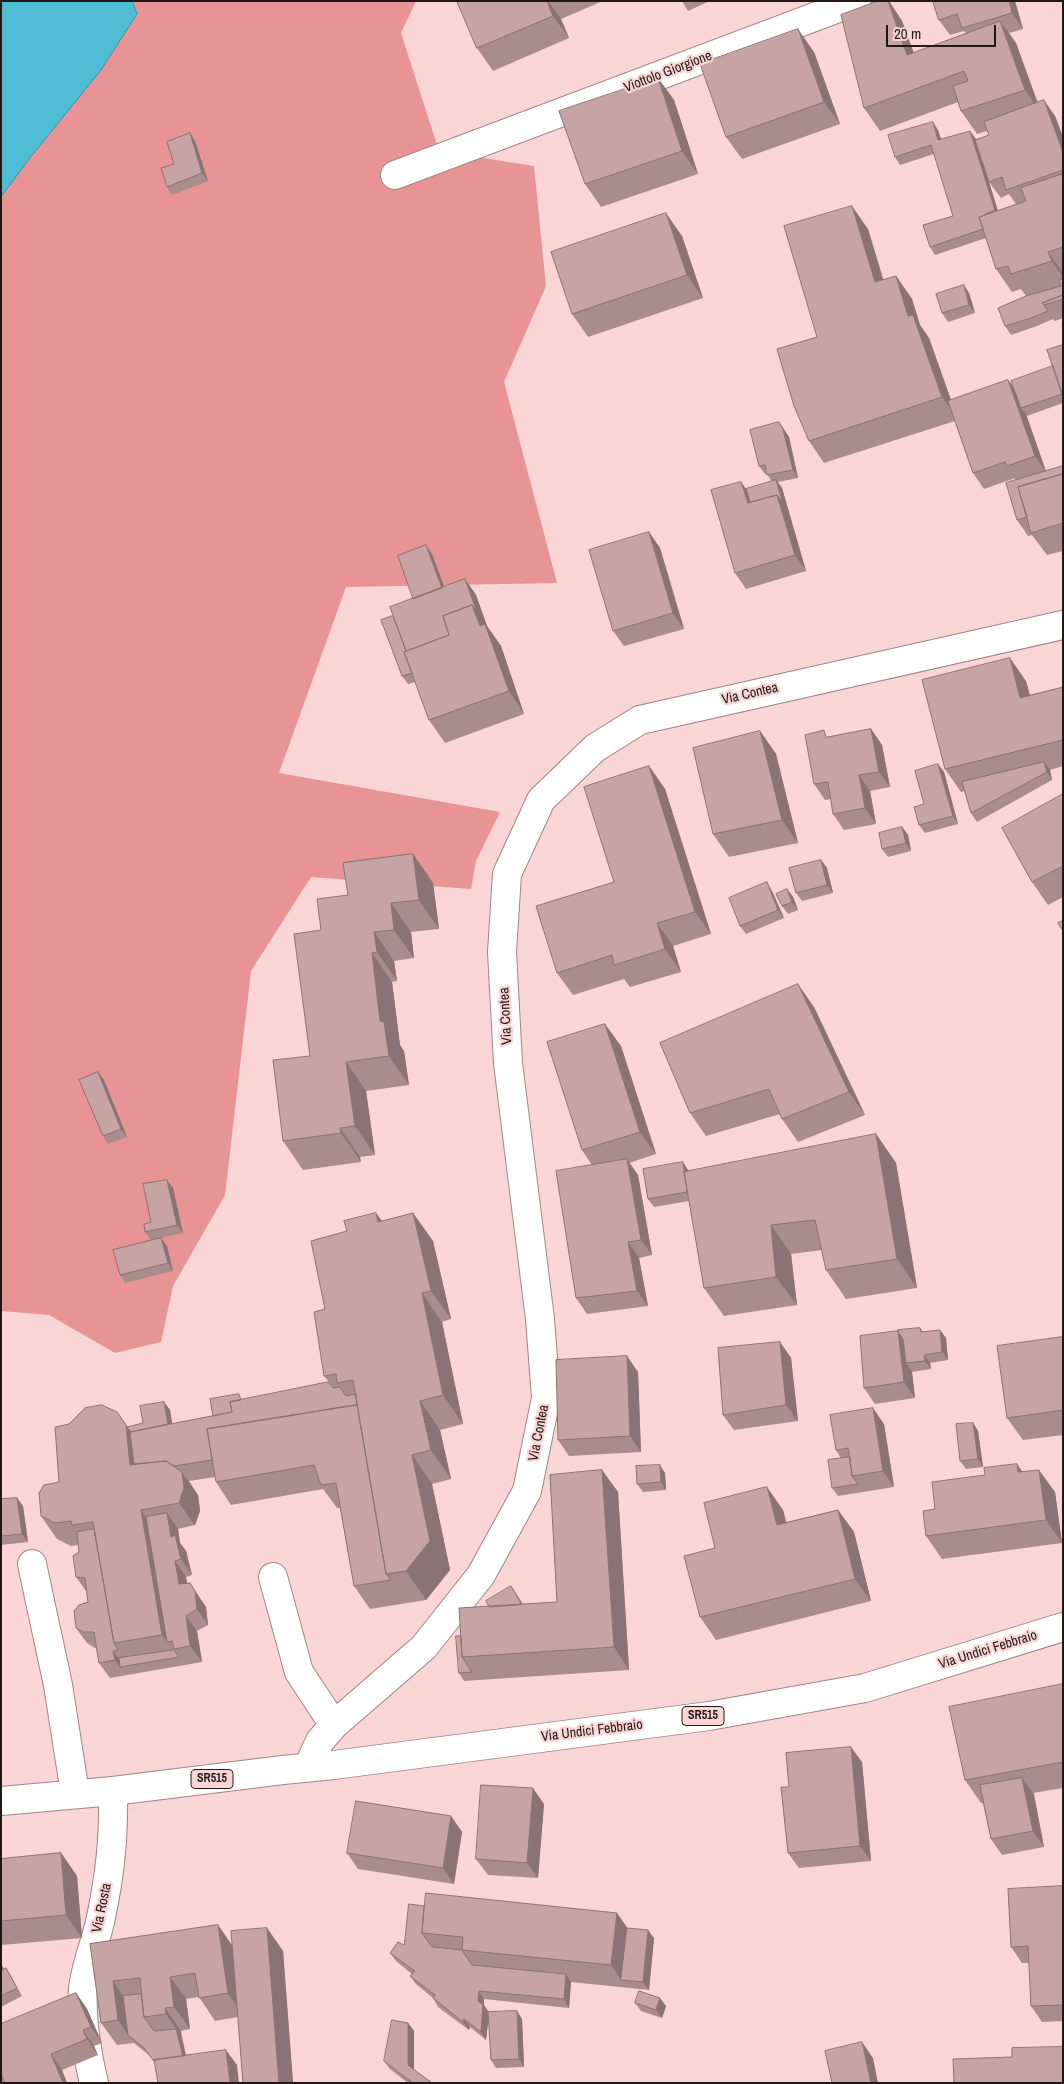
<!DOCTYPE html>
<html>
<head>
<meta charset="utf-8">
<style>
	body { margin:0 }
	#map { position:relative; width:1064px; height:2084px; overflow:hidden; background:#f9d6d5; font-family:"Archivo Narrow",sans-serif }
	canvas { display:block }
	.frame { position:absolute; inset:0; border:2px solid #231716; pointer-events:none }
	.scale { position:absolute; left:886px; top:25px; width:110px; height:22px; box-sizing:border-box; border:2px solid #231716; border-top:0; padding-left:6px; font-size:15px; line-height:18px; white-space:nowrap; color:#231716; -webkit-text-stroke:4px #f9d6d5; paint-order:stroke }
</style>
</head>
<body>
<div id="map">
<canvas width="1064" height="2084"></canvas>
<div class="frame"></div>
<div class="scale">20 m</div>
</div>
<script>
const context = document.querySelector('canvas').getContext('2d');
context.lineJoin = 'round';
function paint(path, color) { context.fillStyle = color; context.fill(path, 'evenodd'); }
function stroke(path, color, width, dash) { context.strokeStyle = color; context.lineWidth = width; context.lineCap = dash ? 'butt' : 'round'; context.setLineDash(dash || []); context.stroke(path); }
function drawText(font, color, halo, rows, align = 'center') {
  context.font = font + ' "Archivo Narrow",sans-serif'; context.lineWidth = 4.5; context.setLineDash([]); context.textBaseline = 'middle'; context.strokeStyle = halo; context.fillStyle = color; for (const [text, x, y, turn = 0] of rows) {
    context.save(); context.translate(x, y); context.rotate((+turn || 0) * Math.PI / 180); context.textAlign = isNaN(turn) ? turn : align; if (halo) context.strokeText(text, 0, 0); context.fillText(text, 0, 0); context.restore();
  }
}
paint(new Path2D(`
	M132 1H416L401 33 439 151 534 166 546 286 504 382 557 583 346 587 279 773 500 812 476 861 471 889 311 877 251 971 225 1195 173 1286 161 1342 115 1353 49 1315 1 1311V197L29 159 101 70 137 14Z`), '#e89494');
const water = new Path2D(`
	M1 1H132L137 14 101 70 29 159 1 197Z`);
paint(water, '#50bdd7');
stroke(water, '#428b9d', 1);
const minor = new Path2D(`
	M395 175 857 1
	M32 1564 58 1685 75 1793
	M273 1577 299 1672 334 1725
	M311 1767 313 1756 320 1741 334 1725 424 1647 481 1575 527 1491 546 1398 540 1319 508 1063 502 952 507 874 541 800 595 748 640 720 1063 625
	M94 2083C87 2055 81 2017 83 1989 85 1967 95 1944 100 1922 110 1876 114 1838 113 1791`);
const major = new Path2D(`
	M1 1801 113 1791 283 1770 334 1765 709 1716 865 1688 1063 1627`);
stroke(minor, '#a38382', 30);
stroke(major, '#a38382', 30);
stroke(minor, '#fff', 28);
stroke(major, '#fff', 28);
paint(new Path2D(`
	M457 1H603L561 19 569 38 493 71 477 48Z
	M682 1H710L688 11Z
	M878 1H889L902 21 914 53 966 33 964 31 950 35 939 20 933 1H1015L1023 29 1009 33 1016 43 1038 103 1055 116 1063 137V318L1055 321 1053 319 1037 326 1011 335 1005 326 1026 296 1021 289 1012 292 996 269 986 238 935 255 930 247 953 216 934 154 900 165 895 157 938 130 941 139H976V140L989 135 987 131 977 134 961 111 958 102 880 131 864 108ZM985 170 989 182 1001 198 1009 194 1016 204 998 211Z
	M814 52 840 124 742 159 726 137Z
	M658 78 674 100 698 174 601 207 585 184Z
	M190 133 195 141 208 181 172 195 167 187 174 164Z
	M868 229 883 280 896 276 912 299 920 325 929 338 951 400 1008 380 1013 386 1053 366 1063 345V403L1027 416 1026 414 1046 471 1063 466V551L1047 555 1032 535 1028 536 1017 520 1016 480 1015 478 984 489 973 473 955 421 824 463 809 441 817 337Z
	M682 236 703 298 588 337 572 314Z
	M969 293 975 313 948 322 942 313Z
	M779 422 789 437 798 478 778 482 782 488 806 571 746 589 735 573 741 482 746 489 772 482 767 474H765L759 466Z
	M649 532 660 548 684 629 624 646 613 631Z
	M432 554 444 587 465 579 476 595 487 626 501 646 524 714 445 743 429 720 415 682 408 684 402 676 413 599Z
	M1026 681 1030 695 1063 687V766L1050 770 1052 780 977 822 971 813 964 791 961 792 945 769Z
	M871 729 882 745 890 787 870 791 876 824 844 830 833 814 831 799 825 800 814 784 829 737Z
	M760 731 776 754 798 843 729 857 713 834Z
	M938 764 944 772 958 824 925 833 919 825 924 804Z
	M649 766 665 789 711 934 673 946 681 972 630 987 624 979 573 995 557 973 614 882Z
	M1063 794V897L1048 905 1032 882Z
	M902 827 908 835 911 851 888 857 882 849Z
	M413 854 433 883 439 929 411 932 414 958 394 961 397 981 392 982 400 1045 404 1051 409 1085 366 1091 375 1155 360 1157 361 1162 303 1170 283 1141 310 1056 321 930Z
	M821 860 827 868 833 893 802 901 796 893Z
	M787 889 793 897 798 910 788 914 782 906Z
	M772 891 784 918 746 934 740 926Z
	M814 1007 865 1115 798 1142 782 1119 780 1114 706 1136 690 1113Z
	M621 1046 656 1154 629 1163 638 1175 652 1255 639 1258 648 1306 587 1314 576 1298 592 1165 582 1150Z
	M98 1072 104 1080 127 1137 108 1144 103 1136Z
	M876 1134 896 1163 917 1288 846 1299 826 1270 822 1250 791 1254 797 1305 724 1316 704 1288 689 1201 654 1207 648 1199 688 1170 689 1172Z
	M167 1180 173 1188 183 1233 151 1240 145 1232 151 1222Z
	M413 1213 433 1241 451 1319 442 1322 463 1424 440 1430 451 1479 432 1484 450 1570 426 1600 370 1609 354 1586 340 1508H337L323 1489 231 1505 216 1482 215 1477 189 1481 198 1495 200 1511 195 1525 178 1529 180 1543 186 1551 192 1575 186 1577 187 1583H190L206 1607 208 1625 197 1631 202 1662 110 1678 99 1663 96 1648H95L87 1643 76 1628 88 1602 86 1591 76 1577 79 1552 78 1545 71 1546 57 1539 41 1516 59 1482 127 1427 143 1423 164 1402 170 1410 172 1424 213 1416 243 1400 329 1382 324 1376 325 1309 382 1221Z
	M161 1238 167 1246 173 1271 125 1283 120 1275Z
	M920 1328 923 1332 940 1330 946 1338 948 1360 930 1363 931 1369 912 1372 915 1398 875 1404 864 1388 898 1331Z
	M1063 1337V1435L1023 1440 1007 1418Z
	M780 1342 791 1358 798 1421 734 1430 723 1415Z
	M638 1372 641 1452 569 1456 558 1440Z
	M973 1423 978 1431 983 1467 966 1469 960 1461Z
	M884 1424 894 1487 838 1496 832 1488 841 1458 836 1450Z
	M602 1470 618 1492 629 1670 464 1681 459 1673 461 1636 489 1607 517 1595 523 1604 557 1602Z
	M1023 1472 1055 1492 1062 1543 942 1559 926 1536 935 1509Z
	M665 1473 666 1490 643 1492 637 1484Z
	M17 1498 23 1506 28 1542 1 1545V1499Z
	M783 1510 786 1522 838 1510 854 1532 871 1601 716 1640 700 1617 715 1548Z
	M1063 1684V1788L1033 1793 1044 1847 1002 1855 991 1839 983 1803H981L965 1780Z
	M862 1762 871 1861 799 1868 788 1853 789 1787Z
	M544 1804 538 1878 488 1875 476 1859Z
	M451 1816 462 1832 454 1884 358 1869 347 1853Z
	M61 1853 77 1876 82 1938 1 1945V1859Z
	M1063 1886V2021L1042 2022 1031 2006 1029 1963H1022L1011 1947Z
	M424 1906 617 1913 627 1928 654 1938 649 1990 571 1982 569 2008 484 1999V2005L489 2012 522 2019 524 2067 496 2068 491 2060 489 2016 486 2040 470 2027 469 2030 438 2007 433 1998 416 1984 410 1976 412 1974 396 1961 390 1953 404 1945Z
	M218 1925 232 1946 267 1928 283 1951 293 2083H243L238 2017 215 2021 199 1997 186 1999 190 2029 181 2031 186 2055 237 2065 155 2062 150 2056 134 2043 117 2045 101 2023 90 1944Z
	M1 1963 4 1969 6 1968 11 1976 22 1996 1 2007Z
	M76 1993 87 2009 102 2043 94 2046 98 2055 62 2070 67 2083H1V2020L3 2024Z
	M635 2003 666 2006 662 2018 641 2011Z
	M408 2023 414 2031V2070L432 2083H408L390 2069 384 2061Z`), '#a98d8c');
paint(new Path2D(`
	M547 1H548L561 19 569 38 553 16Z
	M888 1H889L902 21 923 78 907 55Z
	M1009 1H1015L1023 29 1012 13Z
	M1000 21 1016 43 1041 113 1025 90Z
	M798 29 814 52 840 124 824 102Z
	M658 78 674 100 698 174 682 151Z
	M1044 100 1055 116 1063 137V152Z
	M933 122 938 130 944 148 938 140Z
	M970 131 976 139 1000 218 995 210Z
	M190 133 195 141 208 181 202 173Z
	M852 206 868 229 891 305 875 282Z
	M666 213 682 236 703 298 687 275Z
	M1048 252 1063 273V277L1052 261Z
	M896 276 912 299 920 325 929 338 958 420 942 397 908 316Z
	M964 285 969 293 975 313 969 305Z
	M1008 380 1019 396 1021 408 1026 414 1046 472 1035 456Z
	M779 422 789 437 798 478 793 470Z
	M776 480 782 488 806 571 795 555 777 495Z
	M741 482 752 498 753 511 748 503Z
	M649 532 660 548 684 629 673 613Z
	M426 545 432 554 451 605 445 596Z
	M465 579 476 595 487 626 501 646 524 714 509 691 480 626 472 605Z
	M1010 658 1026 681 1036 720 1020 698Z
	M871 729 882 745 890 787 879 772Z
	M760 731 776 754 798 843 782 820Z
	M1044 762 1050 770 1052 780 1047 772Z
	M938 764 944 772 958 824 953 816Z
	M649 766 665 789 711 934 695 912Z
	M859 775 870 791 876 824 865 808Z
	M902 827 908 835 911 851 906 843Z
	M413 854 433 883 439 929 419 900Z
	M821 860 827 868 833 893 827 885Z
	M767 882 772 891 784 918 778 910Z
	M787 889 793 897 798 910 792 902Z
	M391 903 411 932 414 958 394 930Z
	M657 923 673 946 681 972 665 949Z
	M374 932 394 961 397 981 377 952Z
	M372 953 392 982 400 1045 404 1051 409 1085 389 1056 380 1021Z
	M798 984 814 1007 865 1115 849 1092Z
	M605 1024 621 1046 656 1154 640 1132Z
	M346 1062 366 1091 375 1155 355 1126Z
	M98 1072 104 1080 127 1137 121 1129Z
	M340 1128 360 1157 361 1162 341 1133Z
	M876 1134 896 1163 917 1288 897 1259Z
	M627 1159 638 1175 652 1255 641 1240Z
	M683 1162 688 1170 694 1200 688 1192Z
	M167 1180 173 1188 183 1233 177 1225Z
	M376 1213 397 1241 378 1222Z
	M413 1213 433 1241 451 1319 431 1291Z
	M771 1225 791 1254 797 1305 776 1277Z
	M161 1238 167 1246 173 1271 168 1263Z
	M628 1242 639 1258 648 1306 637 1291Z
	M422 1293 442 1322 463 1424 443 1395Z
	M940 1330 946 1338 948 1360 942 1352Z
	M898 1331 909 1347 906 1363 912 1372 915 1398 904 1382Z
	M780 1342 791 1358 798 1421 786 1405Z
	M924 1355 930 1363 931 1369 925 1361Z
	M627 1356 638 1372 641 1452 630 1436Z
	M420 1401 440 1430 451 1479 431 1450Z
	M164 1402 170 1410 175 1440 170 1432Z
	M873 1408 884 1424 894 1487 883 1471Z
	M117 1412 133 1435 144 1470 130 1465Z
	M973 1423 978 1431 983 1467 978 1459Z
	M412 1455 432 1484 450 1570 426 1600 406 1571Z
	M1017 1464 1033 1487 1018 1472Z
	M660 1465 665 1473 666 1490 661 1482Z
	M602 1470 618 1492 629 1670 614 1647Z
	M1039 1470 1055 1492 1062 1543 1046 1520Z
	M182 1472 198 1495 200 1511 195 1525 179 1503Z
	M767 1487 783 1510 793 1548 777 1525Z
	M17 1498 23 1506 28 1542 22 1534Z
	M141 1510 157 1533 172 1641 167 1642 162 1635Z
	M838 1510 854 1532 871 1601 855 1579Z
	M167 1513 178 1529 180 1543 186 1551 192 1575 181 1559 171 1537Z
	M175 1561 186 1577 190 1600 179 1584Z
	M511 1586 517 1595 526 1611 521 1603Z
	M195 1591 206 1607 208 1625 197 1609Z
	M186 1616 197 1631 202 1662 190 1646Z
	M113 1651 124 1666 120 1667 115 1660Z
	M851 1747 862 1762 871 1861 860 1846Z
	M1022 1778 1034 1794 1044 1847 1033 1831Z
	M533 1788 544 1804 538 1878 527 1863Z
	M451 1816 462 1832 454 1884 443 1868Z
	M61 1853 77 1876 82 1938 66 1915Z
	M617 1913 633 1936 621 1980 611 1965Z
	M218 1925 234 1948 243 2016 228 1993Z
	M267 1928 283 1951 293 2083H279Z
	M648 1930 654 1938 649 1990 643 1982Z
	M1 1963 7 1978 1 1969Z
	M566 1974 571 1982 569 2008 564 1999Z
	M170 1977 186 1999 190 2029 174 2007Z
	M113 1981 129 2004 128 2035 118 2020Z
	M479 1991 484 1999V2005L489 2013 486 2040 481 2032 478 2001Z
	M76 1993 87 2009 102 2043 91 2027Z
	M660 1998 666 2006 662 2018 656 2010Z
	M165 2008 181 2031V2037L190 2072 185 2064 176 2029 166 2014Z
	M517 2011 522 2019 524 2067 519 2059Z
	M464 2019 470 2027 469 2030 463 2022Z
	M408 2023 414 2031V2074L408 2065Z
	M83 2030 94 2046 98 2055 87 2039Z
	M862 2042 873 2058 878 2083H871Z
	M226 2050 237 2065 239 2083H230Z
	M51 2054 62 2070 67 2083H63Z`), '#8a7372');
const building = new Path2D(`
	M457 1H547L553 16 477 48Z
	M878 1H888L907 55 1000 21 1025 90 961 111 953 86 968 81 964 71 864 108 841 15Z
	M933 1H1009L1012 13 962 28 957 14 939 20Z
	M798 29 824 102 726 137 700 64Z
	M658 78 682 151 585 184 559 111Z
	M1044 100 1063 152V170L1006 190 1002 177 989 182 975 140 989 135 984 122Z
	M933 122 938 140 970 131 995 210 985 214V215L979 217 983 229 930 247 923 225 953 216 931 145 895 157 888 135Z
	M190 133 202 173 167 187 161 168 174 164 167 142Z
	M1063 174V247L1048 252 1052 261 1011 274 1008 266 996 269 979 217 1026 201 1021 188Z
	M852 206 875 282 896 276 908 316 913 315 942 397 809 441 794 406 777 349 817 337 784 226Z
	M666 213 687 275 572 314 551 252Z
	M1063 279V295L1043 303 1048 311 1031 318 1005 326 998 308 1026 296 1061 286 1059 280Z
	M964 285 969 305 942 313 936 294Z
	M1063 295V299L1044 305 1043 303Z
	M1063 345V397L1047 350Z
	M1053 366 1062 394 1021 408 1011 381Z
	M1008 380 1035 456 1007 466 1005 462 973 473 948 401Z
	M779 422 783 429 793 470 767 475 765 465 759 466 750 430Z
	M1063 466V474L1018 487 1027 517 1017 520 1006 483Z
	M1063 474V523L1031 533 1018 487Z
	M776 480 783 503 777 495 750 502 746 489Z
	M741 482 748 503 777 495 795 555 735 573 711 490Z
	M649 532 673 613 613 631 589 550Z
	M426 545 442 588 413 599 398 556Z
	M465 579 477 612 472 605 443 616 449 635 406 651 390 607Z
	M472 605 480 626 485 624 509 691 429 720 404 652 449 635 443 616Z
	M393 616 406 651 404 652 412 673 402 676 381 620Z
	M1010 658 1020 698 1063 687V740L945 769 922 680Z
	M871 729 879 772 859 775 865 808 833 814 828 782 814 784 805 735 824 730 826 737Z
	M760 731 782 820 713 834 693 748Z
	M1044 762 1047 772 971 813 962 782Z
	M938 764 953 816 919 825 914 807 924 804 915 771Z
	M649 766 695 912 657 923 665 949 614 965 612 955 557 973 536 906 614 882 584 787Z
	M1063 794V866L1032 882 1002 828Z
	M902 827 906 843 882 849 879 833Z
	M413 854 419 900 391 903 394 930 374 932 377 952 372 953 380 1021 384 1022 389 1056 346 1062 355 1126 340 1128 341 1133 283 1141 273 1060 310 1056 294 934 321 930 317 899 348 895 343 863Z
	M821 860 827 885 796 893 789 868Z
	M767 882 778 910 740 926 729 898Z
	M787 889 792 902 782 906 776 894Z
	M1063 921V931L1058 923Z
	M798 984 849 1092 782 1119 769 1089 690 1113 660 1043Z
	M605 1024 640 1132 582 1150 547 1042Z
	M98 1072 121 1129 103 1136 79 1080Z
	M876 1134 897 1259 826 1270 815 1220 771 1225 776 1277 704 1288 684 1172Z
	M627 1159 641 1240 628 1242 637 1291 576 1298 556 1171Z
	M683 1162 687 1192 648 1199 643 1169Z
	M167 1180 177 1225 145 1232 144 1224 151 1222 143 1184Z
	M376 1213 378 1222 413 1213 431 1291 422 1293 443 1395 420 1401 431 1450 412 1455 430 1541 406 1571 386 1574 353 1380 337 1383 336 1374 324 1376 314 1312 325 1309 311 1241 347 1231 344 1221Z
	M161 1238 168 1263 120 1275 113 1250Z
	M920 1328 921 1332 940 1330 942 1352 924 1355 925 1361 906 1363 903 1339 898 1332V1330Z
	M898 1331 904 1382 864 1388 860 1336Z
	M1063 1337V1410L1007 1418 997 1346Z
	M780 1342 786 1405 723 1415 718 1348Z
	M627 1356 630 1436 558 1440 556 1360Z
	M329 1382 333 1388 340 1387 346 1396 356 1394 357 1405 207 1429 212 1460 174 1466 166 1461 134 1464 130 1432 232 1412 230 1402Z
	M239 1394 241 1400 230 1402 232 1412 213 1416 210 1399Z
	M164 1402 168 1424 131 1432 127 1427 143 1423 140 1406Z
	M102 1405 117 1412 126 1425 130 1465 166 1461 182 1472 184 1488 179 1503 141 1510 162 1635 114 1643 93 1522 72 1525 71 1521 55 1523 41 1516 39 1493 44 1485 59 1482 55 1427 69 1424 85 1408Z
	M357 1405 386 1574 391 1580 354 1586 336 1483 321 1485 314 1465 216 1482 207 1429Z
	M873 1408 883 1471 852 1476 848 1448 836 1450 830 1415Z
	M973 1423 978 1459 960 1461 956 1424Z
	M850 1457 852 1476 858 1484 832 1488 828 1460Z
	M1017 1464 1018 1472 1039 1470 1046 1520 926 1536 923 1511 935 1509 932 1482 985 1475 984 1468Z
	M660 1465 661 1482 637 1484 636 1466Z
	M602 1470 614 1647 462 1657 459 1608 557 1602 550 1475Z
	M767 1487 777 1525 838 1510 855 1579 700 1617 684 1556 715 1548 704 1503Z
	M17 1498 22 1534 1 1536V1499Z
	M167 1513 171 1537 175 1535 181 1559 175 1561 179 1584 190 1583 195 1591 197 1609 186 1616 190 1646 174 1649 172 1641 167 1642 146 1517Z
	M94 1529 114 1643 118 1650 113 1651 115 1660 99 1663 94 1632H84L76 1628 74 1611 79 1605 88 1602 85 1578 76 1577 73 1556 79 1552 77 1532Z
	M511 1586 521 1603 517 1605 489 1607 486 1601Z
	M456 1636H461L462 1657 472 1672 459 1673Z
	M174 1650 179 1657 120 1667 119 1658Z
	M1063 1684V1762L965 1780 949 1707Z
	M851 1747 860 1846 788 1853 781 1787H789L786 1753Z
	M1022 1778 1033 1831 991 1839 980 1785Z
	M481 1785 533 1788 527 1863 476 1859Z
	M356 1801 451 1816 443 1868 347 1853Z
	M61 1853 66 1915 1 1921V1859Z
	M1063 1886V2005L1031 2006 1028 1946 1011 1947 1008 1889Z
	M426 1893 617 1913 611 1965 462 1950 463 1937 422 1933Z
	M409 1904 424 1906 422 1933 432 1947 462 1950 472 1965 566 1974 564 1999 479 1991 478 2001 483 2005 481 2032 464 2019 463 2022 433 1998 435 1995 410 1976 415 1971 390 1953 398 1942 404 1945Z
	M218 1925 228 1993 199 1998 195 1973 170 1977 174 2007 165 2008 166 2014 144 2017 140 1978 113 1981 118 2020 101 2023 90 1944Z
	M267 1928 279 2083H243L231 1931Z
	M627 1928 648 1930 643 1982 621 1980Z
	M6 1968 17 1988 1 1996V1969L2 1970Z
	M639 1991 660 1998 656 2010 635 2003Z
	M76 1993 91 2027 83 2030 87 2039 51 2054 63 2083H5L2 2076H1V2024Z
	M141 1994 144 2017 154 2031 176 2029 183 2056 154 2060V2061L144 2048 128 2035 123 1996Z
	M517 2011 519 2059 491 2060 488 2012Z
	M392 2020 408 2023V2065L432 2083H413L384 2061Z
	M862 2042 871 2083H832L825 2051Z
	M1063 2047V2083H954L953 2059 1012 2057V2048Z
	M226 2050 230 2083H158L154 2060Z`);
paint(building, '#c5a4a3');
stroke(building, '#8a7372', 1);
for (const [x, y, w] of [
	[703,1716,42],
	[212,1779,42]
]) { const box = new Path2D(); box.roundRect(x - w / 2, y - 9.5, w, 19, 4); context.fillStyle = '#f9d6d5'; context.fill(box); stroke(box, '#231716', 1); }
drawText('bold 12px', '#231716', null, [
	["SR515",703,1716],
	["SR515",212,1779]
]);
drawText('14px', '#231716', '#f9d6d5', [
	["Viottolo Giorgione",668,72,-21],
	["Via Contea",750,694,-13],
	["Via Contea",506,1016,-93],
	["Via Contea",539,1433,-79],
	["Via Undici Febbraio",988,1650,-17],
	["Via Undici Febbraio",592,1731,-7],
	["Via Rosta",102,1908,-78]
]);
</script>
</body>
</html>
